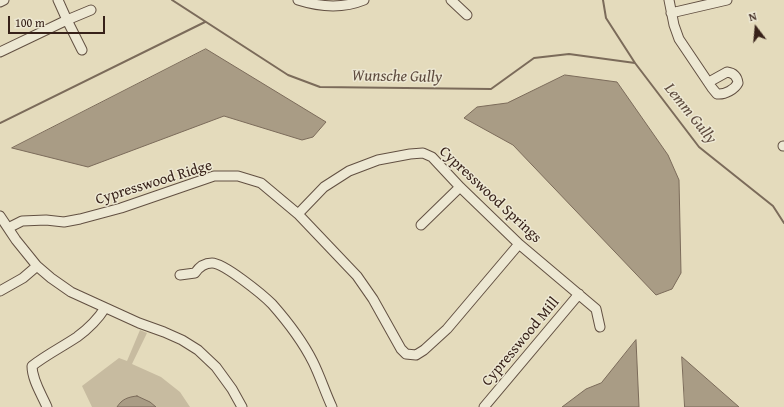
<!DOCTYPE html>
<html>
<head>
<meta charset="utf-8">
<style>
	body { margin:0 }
	#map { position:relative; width:784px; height:407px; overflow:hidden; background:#e4dbbc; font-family:"Gentium Book Plus",serif }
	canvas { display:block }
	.north { position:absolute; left:736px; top:8px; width:40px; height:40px; -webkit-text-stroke:3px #ede8d3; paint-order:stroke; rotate:344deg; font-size:11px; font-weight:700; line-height:16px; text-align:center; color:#372119 }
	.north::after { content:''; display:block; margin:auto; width:14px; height:18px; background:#372119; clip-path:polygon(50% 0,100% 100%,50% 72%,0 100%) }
	.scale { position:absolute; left:8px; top:16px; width:97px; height:18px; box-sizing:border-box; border:2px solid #372119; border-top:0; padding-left:5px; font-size:12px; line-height:14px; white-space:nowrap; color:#372119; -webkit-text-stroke:3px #ede8d3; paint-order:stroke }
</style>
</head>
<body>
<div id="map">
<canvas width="784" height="407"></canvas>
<div class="north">N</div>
<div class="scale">100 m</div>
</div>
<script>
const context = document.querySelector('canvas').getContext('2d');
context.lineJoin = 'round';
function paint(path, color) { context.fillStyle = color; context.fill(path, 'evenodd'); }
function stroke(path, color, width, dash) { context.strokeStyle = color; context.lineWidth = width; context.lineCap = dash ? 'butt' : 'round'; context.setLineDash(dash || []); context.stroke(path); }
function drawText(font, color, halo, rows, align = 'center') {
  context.font = font + ' "Gentium Book Plus",serif'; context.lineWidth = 3; context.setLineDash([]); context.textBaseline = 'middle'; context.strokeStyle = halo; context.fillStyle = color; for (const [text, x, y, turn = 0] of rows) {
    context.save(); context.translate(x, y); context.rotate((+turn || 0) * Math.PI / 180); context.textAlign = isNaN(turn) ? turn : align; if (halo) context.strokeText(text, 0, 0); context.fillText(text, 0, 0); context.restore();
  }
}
paint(new Path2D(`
	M140 330 147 333 132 364 161 377 180 392 190 407H92L82 386 119 358 127 361Z`), '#c7bba0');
const water = new Path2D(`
	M206 49 326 122 313 137 302 140 224 116 88 167 12 148Z
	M565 75 617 82 668 155 679 180 681 273 672 289 656 295 513 145 464 118 477 107 507 103Z
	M636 340 639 407H562L586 389 601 383Z
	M682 357 739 407H685Z
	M137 396 150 402 156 407H117C122 399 128 397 137 396Z`);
paint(water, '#a99c85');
stroke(water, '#7b6b5a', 1);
stroke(new Path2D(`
	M172 0 288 75 320 87 491 89 534 58 569 54 635 63
	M603 0 606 18 635 63 699 147 773 206 784 223
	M0 123 205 22`), '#7b6b5a', 2);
const minor = new Path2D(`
	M298 0C320 7 342 9 364 0
	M451 0 467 15
	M669 0 674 25 679 39 712 88 717 94C725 95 735 89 738 83 737 76 734 73 727 72L709 82
	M0 2 4 0
	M671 13 727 0
	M82 50 67 20 91 10
	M0 52 67 20 58 0
	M783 146H784
	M298 214 324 187 349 171 378 160 410 154 423 153 432 157 460 187 519 244 596 309 600 327
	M0 216 16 240 37 266 51 278 71 292 139 323 164 332 182 340 198 350 216 367 232 389 242 407
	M421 225 460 187
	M8 228 22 221 46 220 64 222 80 219 121 208 214 176H238L261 183 298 214 357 276 373 299 401 349 406 354 416 355 424 350 447 329 519 244
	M180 275 195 273C199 267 204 263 212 263 224 263 263 295 272 304 287 321 303 342 313 362 320 376 325 392 332 407
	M0 291 23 278 37 266
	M47 407C42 395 32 380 32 366 46 355 62 347 77 337 88 329 98 319 105 308
	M484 407 579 294`);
stroke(minor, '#625042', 11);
stroke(minor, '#ede8d3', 9);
drawText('15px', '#372119', '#ede8d3', [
	["Cypresswood Ridge",154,183,-17],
	["Cypresswood Springs",490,195,43],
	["Cypresswood Mill",521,342,-50]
]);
drawText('italic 16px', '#5f4c3f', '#ede8d3', [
	["Wunsche Gully",397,77,1],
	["Lemm Gully",690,114,51]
]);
</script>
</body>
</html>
